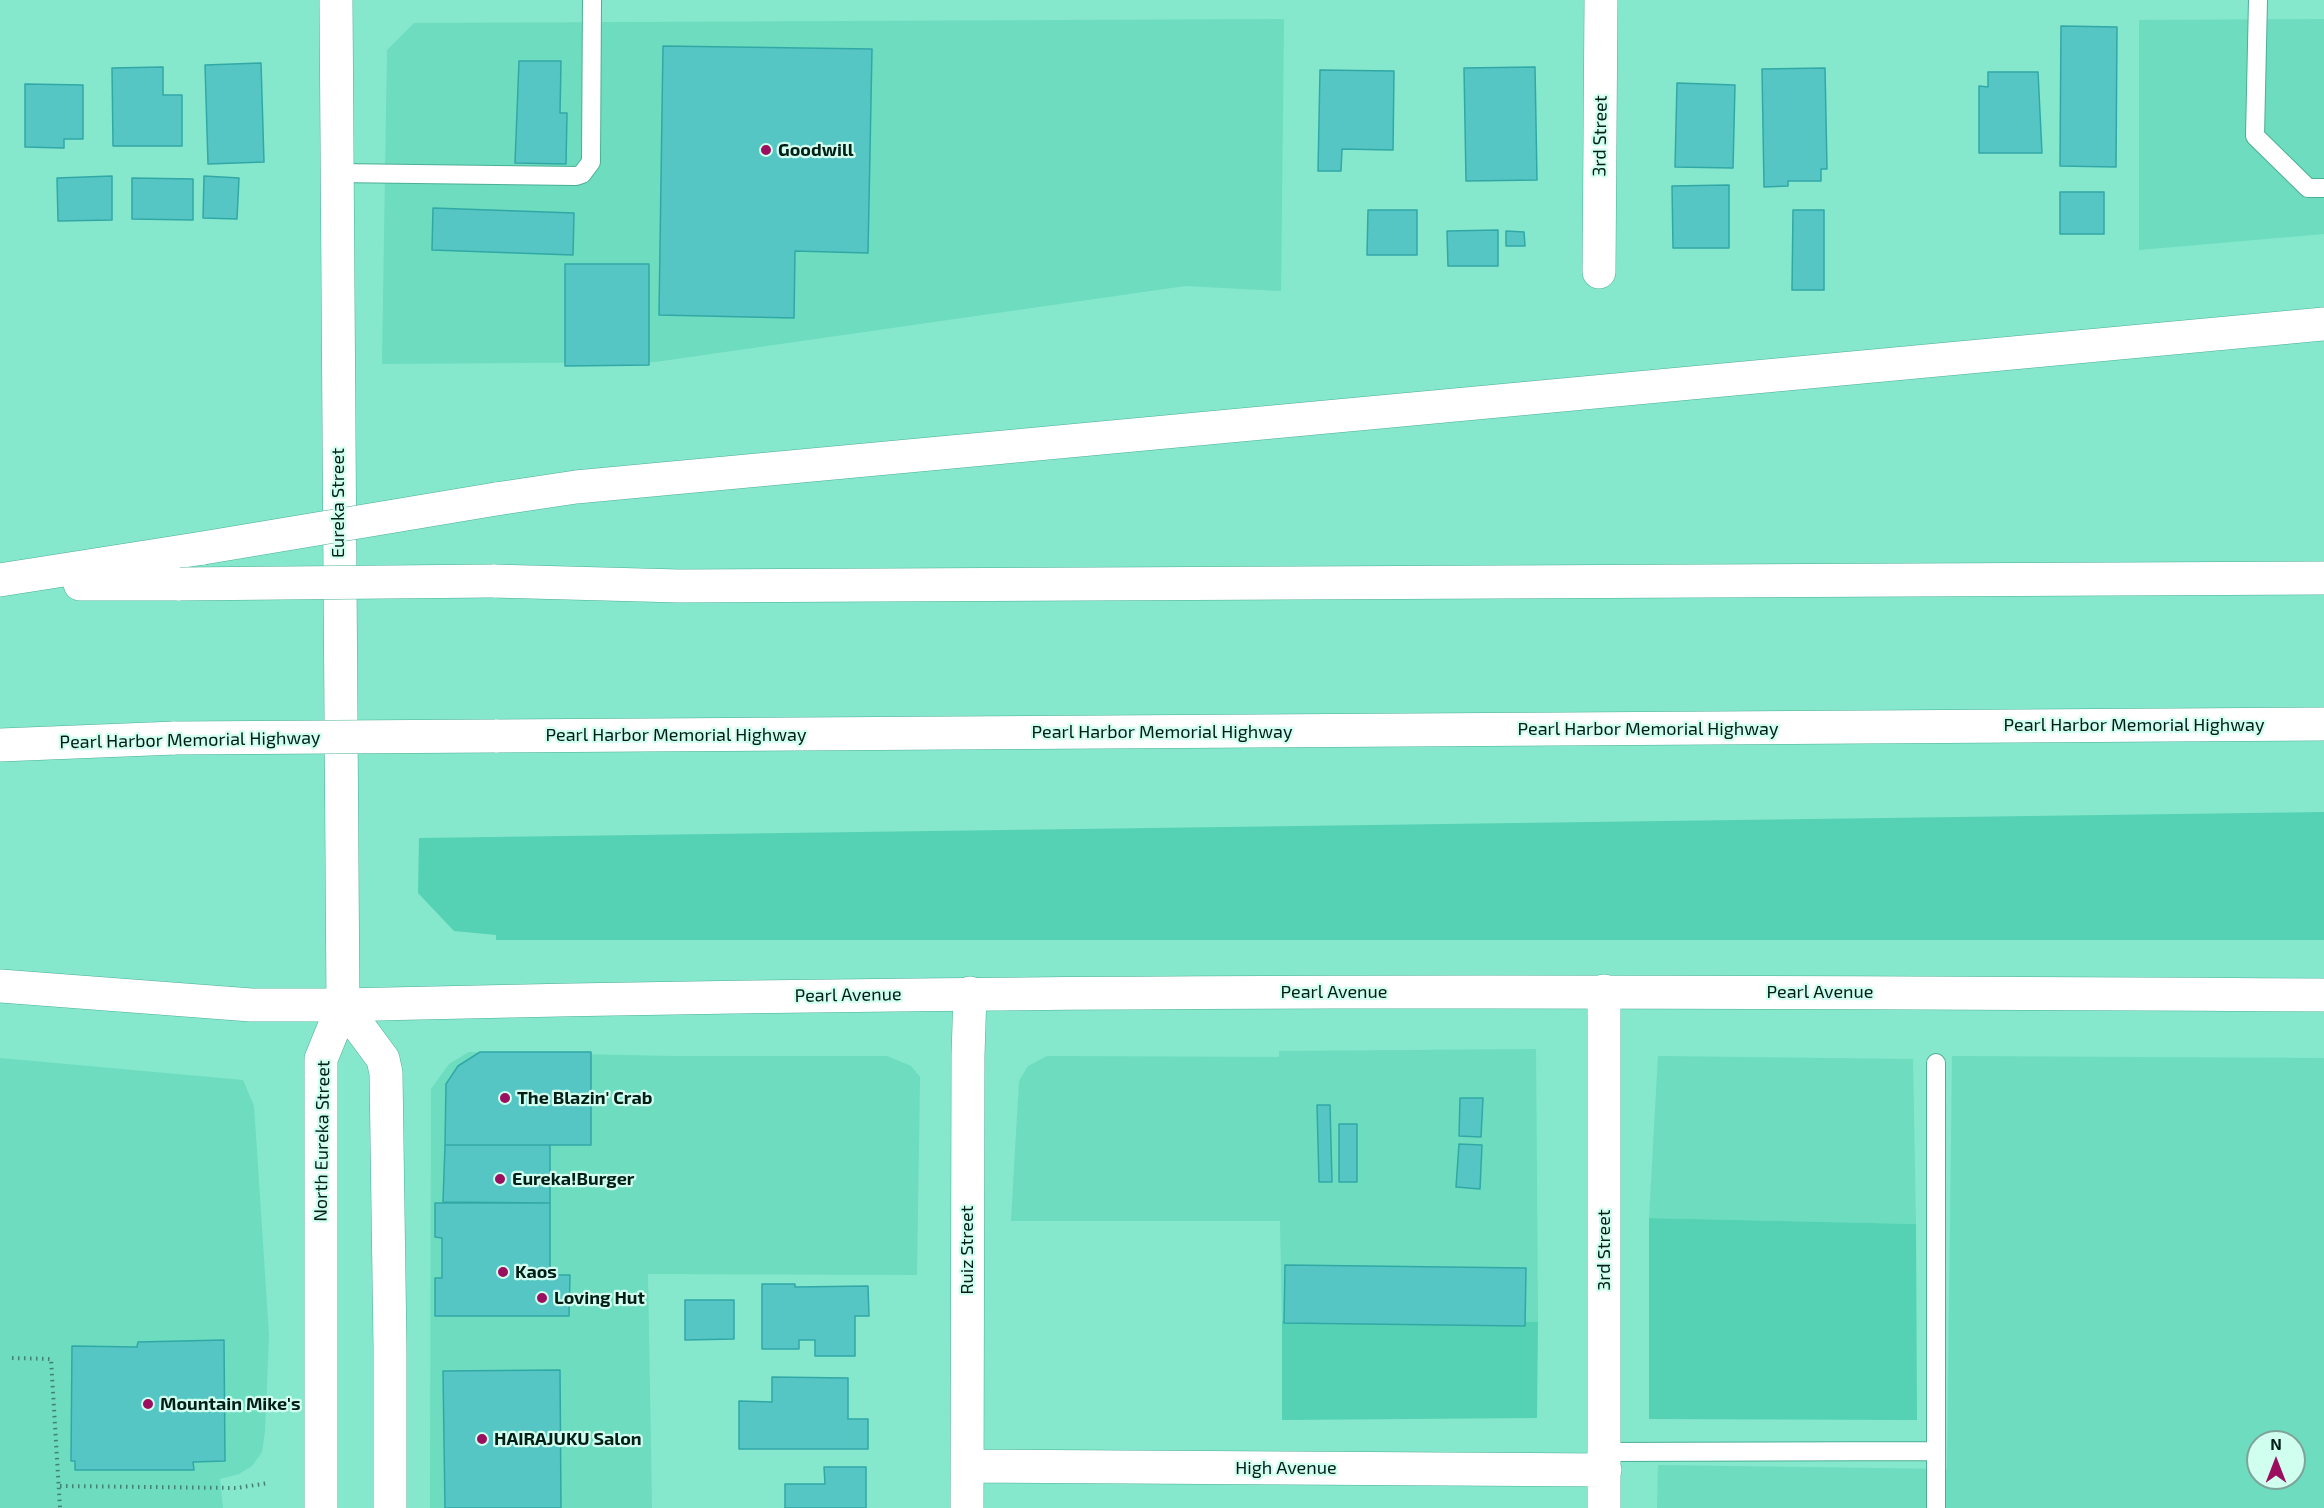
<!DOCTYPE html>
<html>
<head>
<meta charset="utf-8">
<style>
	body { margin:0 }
	#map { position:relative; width:2324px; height:1508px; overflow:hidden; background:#85e7cc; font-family:"Exo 2",sans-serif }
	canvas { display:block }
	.north { position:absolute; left:2246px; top:1430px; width:60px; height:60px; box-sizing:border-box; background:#d0feef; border:2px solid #7da498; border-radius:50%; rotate:0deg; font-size:16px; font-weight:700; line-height:24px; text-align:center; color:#001d16 }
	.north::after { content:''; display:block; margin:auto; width:21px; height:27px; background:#9b0f5e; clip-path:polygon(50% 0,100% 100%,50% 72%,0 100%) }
</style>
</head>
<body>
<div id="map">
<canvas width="2324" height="1508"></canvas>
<div class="north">N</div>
</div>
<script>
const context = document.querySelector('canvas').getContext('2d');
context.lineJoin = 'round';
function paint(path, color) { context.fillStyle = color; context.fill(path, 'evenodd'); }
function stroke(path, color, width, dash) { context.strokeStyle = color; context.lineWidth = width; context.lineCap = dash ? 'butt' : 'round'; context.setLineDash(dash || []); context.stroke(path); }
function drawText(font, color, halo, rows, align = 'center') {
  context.font = font + ' "Exo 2",sans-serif'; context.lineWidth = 4.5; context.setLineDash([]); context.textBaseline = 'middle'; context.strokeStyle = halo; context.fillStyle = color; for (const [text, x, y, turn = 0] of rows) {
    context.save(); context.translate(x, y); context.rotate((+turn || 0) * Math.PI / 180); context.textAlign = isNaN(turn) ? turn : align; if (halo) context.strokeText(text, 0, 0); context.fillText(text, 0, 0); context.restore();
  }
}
paint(new Path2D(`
	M1284 19 1281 291 1185 286 655 362 382 364 387 50 414 23Z
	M2324 19V234L2139 250V20Z
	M1536 1049 1538 1322 1282 1321 1280 1221H1011L1019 1081 1028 1066 1047 1056 1279 1057V1051Z
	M469 1052 674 1056H887L911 1066 920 1077 917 1275 648 1274 652 1508H430L431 1089 449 1064Z
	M1658 1056 1913 1059 1916 1224 1649 1218Z
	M1952 1056 2324 1058V1508H1657L1658 1465 1947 1469ZM2258 1442H2294V1478H2258Z
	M0 1058 243 1080 254 1106 269 1335 265 1431 262 1452 252 1466 239 1474 220 1479 223 1508H0Z`), '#6ddcbf');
paint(new Path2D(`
	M2324 812V940H496V935L454 931 418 893 419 838Z
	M1649 1218 1916 1224 1917 1420 1649 1419Z
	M1282 1321 1538 1322 1537 1418 1282 1420Z`), '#55d2b3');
const building = new Path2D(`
	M2061 26 2117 27 2116 167 2060 166Z
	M663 46 872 49 868 253 795 251 794 318 659 315Z
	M519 61H561L560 113H567L566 164 515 163Z
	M261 63 264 162 208 164 205 65Z
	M163 67V95H182V146H113L112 68Z
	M1535 67 1537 180 1466 181 1464 68Z
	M1825 68 1827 169H1821V181H1788V186L1764 187 1762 69Z
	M1320 70 1394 71 1393 150 1342 149 1341 171H1318Z
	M1988 72H2038L2042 153H1979V86L1988 87Z
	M1677 83 1735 85 1733 168 1675 167Z
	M25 84 83 85V139H64V148L25 147Z
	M112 176V220L58 221 57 178Z
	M204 176 239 178 237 219 203 218Z
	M132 178 193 179V220L132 219Z
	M1729 185V248H1673L1672 186Z
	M2060 192H2104V234H2060Z
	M433 208 574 213 573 255 432 250Z
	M1368 210H1417V255H1367Z
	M1793 210H1824V290H1792Z
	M1498 230V266H1448L1447 231Z
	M1506 231 1524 232 1525 246H1506Z
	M565 264H649V365L565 366Z
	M480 1052H591V1145H445L446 1084 458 1066Z
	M1460 1098H1483L1481 1137 1459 1136Z
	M1317 1105H1330L1332 1182H1319Z
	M1339 1124H1357V1182H1339Z
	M1459 1144 1482 1145 1480 1189 1456 1187Z
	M445 1145H550V1203L443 1202Z
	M435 1203H550V1275H570L569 1316H435V1278H442V1238L435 1237Z
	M1285 1265 1526 1268 1525 1326 1284 1323Z
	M762 1284H795V1287L868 1286 869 1316H855V1356H815V1340H799V1349H762Z
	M685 1300H734V1339L685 1340Z
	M224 1340 225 1461 193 1462 194 1470H75V1461H71L72 1346 137 1347 138 1342Z
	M560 1370 561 1508H445L443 1371Z
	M772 1377 848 1378V1419H868V1449H739V1401L772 1402Z
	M824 1467H866V1508H785V1484H825Z`);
paint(building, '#56c6c4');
stroke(building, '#32a8a6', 1.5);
const service = new Path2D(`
	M2258 0 2255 136 2308 188H2324
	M336 173 576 176 582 174 591 162 592 0
	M1936 1063V1508
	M1605 1452 1936 1451`);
const minor = new Path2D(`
	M1599 272 1601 0
	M967 1466 1605 1470
	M967 1508 968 1056 970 993
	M1604 1508V991`);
const tertiary = new Path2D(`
	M343 1005 383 1059 386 1073 390 1347V1508
	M321 1508V1059L343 1005 336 0`);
const secondary = new Path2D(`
	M343 1005C1004 988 1664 991 2324 995`);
const motorway = new Path2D(`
	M496 499 576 487 2324 324
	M0 580 203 548
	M493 581 679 586 2324 578
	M80 584H180
	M495 736 2324 724
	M0 745 175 738
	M0 986 251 1005H343`);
stroke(service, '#4baf96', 20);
stroke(minor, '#4baf96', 34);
stroke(tertiary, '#4baf96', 34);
stroke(secondary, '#4baf96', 34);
stroke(motorway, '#4baf96', 34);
stroke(new Path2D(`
	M12 1358 51 1359 60 1508
	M60 1486 236 1488 269 1483`), '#438271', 4, [1.5, 4.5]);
stroke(service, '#fff', 18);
stroke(minor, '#fff', 33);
stroke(tertiary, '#fff', 33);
stroke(secondary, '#fff', 33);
stroke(motorway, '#fff', 33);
const motorwayBridge = new Path2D(`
	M203 548 496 499
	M180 584 493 581
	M175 738 495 736`);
stroke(motorwayBridge, '#4baf96', 34, []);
stroke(motorwayBridge, '#fff', 33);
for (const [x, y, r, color] of [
	[766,150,6,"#9b0f5e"],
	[505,1098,6,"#9b0f5e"],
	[500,1179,6,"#9b0f5e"],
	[503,1272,6,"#9b0f5e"],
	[542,1298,6,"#9b0f5e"],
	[148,1404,6,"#9b0f5e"],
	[482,1439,6,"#9b0f5e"]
]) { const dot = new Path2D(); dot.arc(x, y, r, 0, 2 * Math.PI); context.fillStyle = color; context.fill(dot); stroke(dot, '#d0feef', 2); }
drawText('18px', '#001d16', '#d0feef', [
	["3rd Street",1600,136,-89],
	["Eureka Street",338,503,-90],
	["Pearl Harbor Memorial Highway",2134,725],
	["Pearl Harbor Memorial Highway",1648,729],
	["Pearl Harbor Memorial Highway",1162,732],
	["Pearl Harbor Memorial Highway",676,735],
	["Pearl Harbor Memorial Highway",190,740,-1],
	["Pearl Avenue",1334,992],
	["Pearl Avenue",1820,992],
	["Pearl Avenue",848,995,-1],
	["North Eureka Street",322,1141,-89],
	["Ruiz Street",967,1250,-90],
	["3rd Street",1604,1250,-90],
	["High Avenue",1286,1468]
]);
drawText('bold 18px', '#001d16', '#d0feef', [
	["Goodwill",778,150],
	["The Blazin' Crab",517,1098],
	["Eureka!Burger",512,1179],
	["Kaos",515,1272],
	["Loving Hut",554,1298],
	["Mountain Mike's",160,1404],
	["HAIRAJUKU Salon",494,1439]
], 'left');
</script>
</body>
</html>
